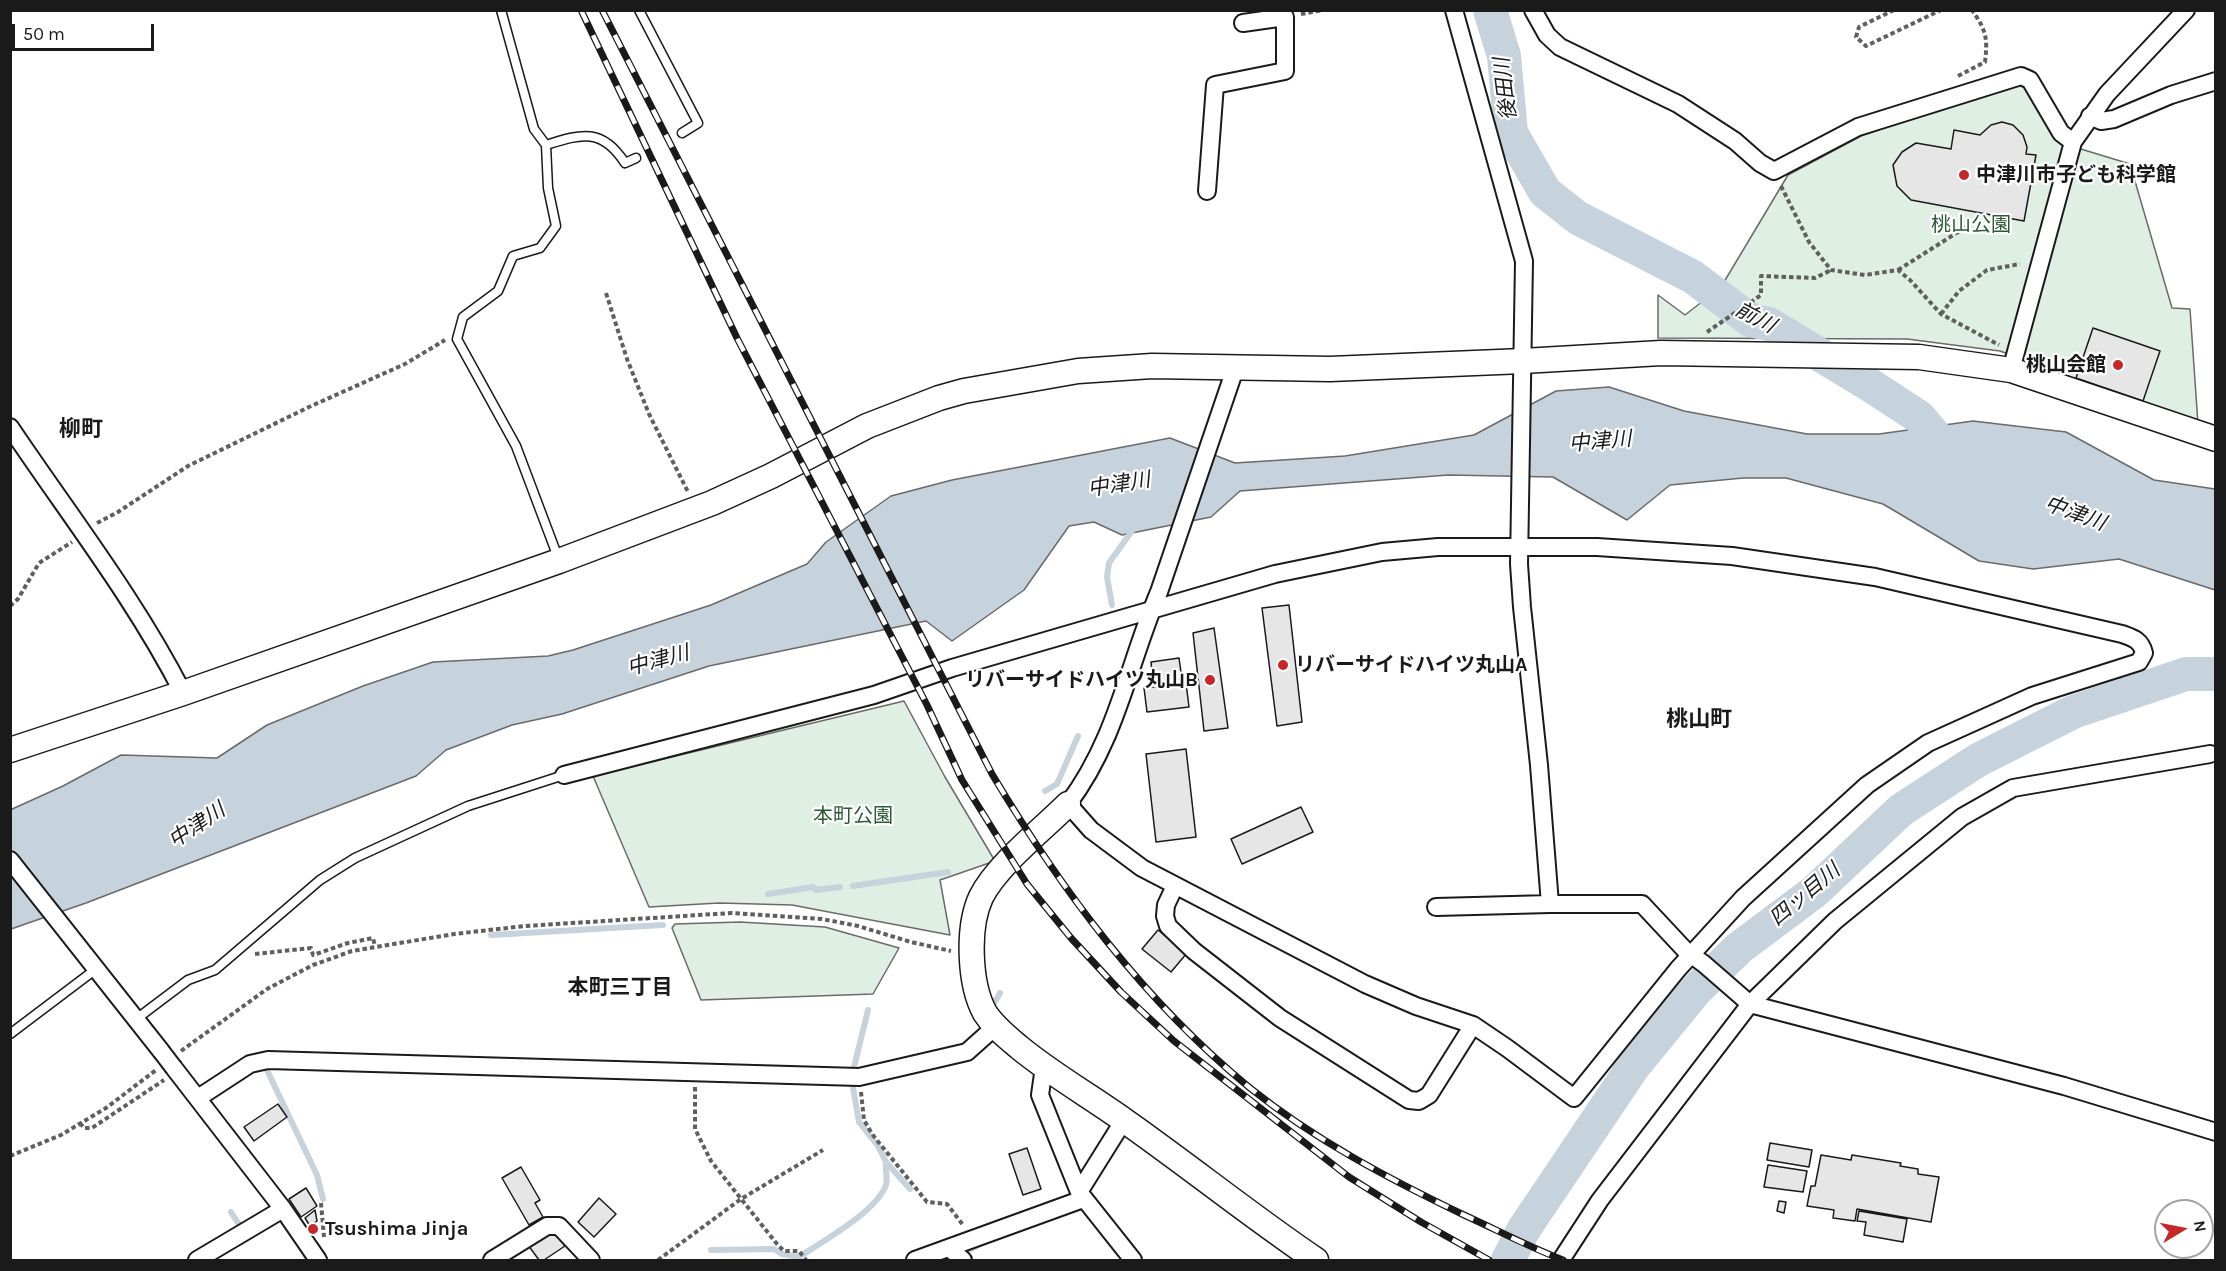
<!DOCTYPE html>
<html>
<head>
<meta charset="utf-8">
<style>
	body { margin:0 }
	#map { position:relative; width:2226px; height:1271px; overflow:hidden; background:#fff; font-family:Karla,sans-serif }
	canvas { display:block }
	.frame { position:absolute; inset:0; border:12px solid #1a1a1a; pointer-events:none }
	.north { position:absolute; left:2154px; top:1199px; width:60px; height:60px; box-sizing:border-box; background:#fff; border:2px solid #a3a3a3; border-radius:50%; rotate:80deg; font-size:16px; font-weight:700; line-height:24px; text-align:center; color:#1a1a1a }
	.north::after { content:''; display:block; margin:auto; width:21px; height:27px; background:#c62828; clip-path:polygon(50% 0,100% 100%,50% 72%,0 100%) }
	.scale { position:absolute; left:12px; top:24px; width:142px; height:27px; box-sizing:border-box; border:3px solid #1a1a1a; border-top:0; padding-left:8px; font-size:18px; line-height:21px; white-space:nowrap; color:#1a1a1a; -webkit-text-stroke:4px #fff; paint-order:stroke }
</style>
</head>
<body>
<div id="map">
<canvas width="2226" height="1271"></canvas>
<div class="frame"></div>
<div class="north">N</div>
<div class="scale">50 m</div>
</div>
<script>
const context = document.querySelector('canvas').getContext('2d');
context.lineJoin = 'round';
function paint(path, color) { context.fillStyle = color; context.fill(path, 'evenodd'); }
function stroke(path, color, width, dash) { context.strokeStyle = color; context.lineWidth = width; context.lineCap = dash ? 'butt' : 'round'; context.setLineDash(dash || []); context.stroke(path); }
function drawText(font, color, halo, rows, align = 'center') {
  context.font = font + ' Karla,"Noto Sans JP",sans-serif'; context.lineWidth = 4.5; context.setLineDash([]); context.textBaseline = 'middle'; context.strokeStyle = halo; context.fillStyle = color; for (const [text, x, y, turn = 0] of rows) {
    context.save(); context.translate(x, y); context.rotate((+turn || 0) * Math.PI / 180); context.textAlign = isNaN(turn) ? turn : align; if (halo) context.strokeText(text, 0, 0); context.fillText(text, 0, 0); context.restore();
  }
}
const green = new Path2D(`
	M2023 79 2058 142 2130 164 2172 308 2190 309 2198 424 2000 351 1907 339 1658 338V295L1685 315 1721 287 1788 175 1861 136Z
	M904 701 945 777 995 861 940 880 950 935 792 905 719 903 649 907 593 776Z
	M740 922 825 927 899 948 873 994 701 1000 672 928 675 924Z`);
paint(green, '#e0efe3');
stroke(green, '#6a6a6a', 1.5);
const water = new Path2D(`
	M1609 387 1684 411 1807 434H1879L1973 421 2066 432 2154 480 2215 489V590L2119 559 2033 569 1979 561 1883 504 1786 478H1743L1670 485 1627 520 1553 477 1448 475 1240 491 1211 517 1122 535 1094 522 1069 526 1024 590 952 641 926 621 709 666 562 714 512 725 446 750 416 776 86 903 11 929 10 810 63 786 121 755 217 758 267 725 363 686 433 662 548 656 573 650 711 605 807 564 826 542 891 496 952 480 1170 438 1235 463 1345 456 1474 435 1556 391Z`);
paint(water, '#c6d2dc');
stroke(water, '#6a6a6a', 1.5);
stroke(new Path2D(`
	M1112 605 1107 577 1109 563 1134 528
	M1045 791 1057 784 1078 736
	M853 886 948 872
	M768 894 813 887 816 890 840 887
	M491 935 663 925
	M991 1008 1000 993
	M854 1067 868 1010
	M266 1068 317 1175 323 1199
	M852 1082 859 1122 878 1146 886 1162 910 1189
	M231 1212 240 1226
	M711 1250 774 1249 782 1254 799 1257C823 1241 876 1212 886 1185 888 1179 885 1170 886 1162
	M966 1252 980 1244
	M944 1260 949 1259`), '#c6d2dc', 6);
stroke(new Path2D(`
	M1490 10 1504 56 1511 133 1545 192 1578 218 1693 277 1750 320 1769 324 1870 385 1919 417 1957 462
	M1508 1260 1524 1229 1633 1067 1696 990 1739 948 1814 892 1901 810 1978 760 2073 712 2186 674H2216`), '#c6d2dc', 34);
const building = new Path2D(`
	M2002 122 2013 125 2023 135 2027 147 2026 154 2036 155 2024 221 1911 200 1897 186 1893 165 1902 152 1916 143 1951 149 1954 130 1980 135 1991 125Z
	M2093 328 2160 351 2143 401 2076 378Z
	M1289 605 1302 722 1277 726 1262 608Z
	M1214 628 1228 728 1204 731 1193 633Z
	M1179 658 1182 679 1153 683 1151 662Z
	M1186 683 1189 707 1147 712 1144 688Z
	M1186 749 1196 837 1156 842 1146 754Z
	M1301 807 1313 832 1242 864 1231 839Z
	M1158 930 1187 953 1171 972 1142 949Z
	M278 1104 287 1117 254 1141 244 1127Z
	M1770 1143 1812 1150 1809 1167 1767 1160Z
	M1027 1148 1041 1189 1023 1195 1009 1154Z
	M1821 1155 1851 1160 1852 1155 1901 1163 1900 1166 1918 1169V1174L1939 1177 1931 1222 1857 1209 1855 1221 1833 1218 1834 1210 1807 1206 1811 1186H1815Z
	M1768 1165 1807 1171 1803 1192 1764 1187Z
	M521 1167 540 1200 535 1203 543 1217 529 1225 502 1178Z
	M306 1188 317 1206 301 1217 289 1199Z
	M599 1198 616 1214 594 1237 578 1222Z
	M1779 1201 1786 1202 1784 1213 1777 1211Z
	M315 1210 317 1221 310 1226 305 1218Z
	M1859 1211 1907 1219 1903 1242 1864 1235 1866 1222 1857 1221Z
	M546 1232H555L565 1246 544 1260H539L528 1245Z`);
paint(building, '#e6e6e6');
stroke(building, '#1a1a1a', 1.5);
const lane = new Path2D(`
	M501 10 534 129 546 145
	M639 10 698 123 682 133
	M559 560 516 446 457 339 463 317 498 291 513 256 540 248 556 226 548 188 546 145C581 134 602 127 625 163L636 158
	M135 1020 188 980 215 970 320 880 355 858 468 806 564 775
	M10 1034 96 969`);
const street = new Path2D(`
	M1454 10 1524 261 1519 564 1522 607 1539 765 1550 904H1642L1685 950 1704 964 1750 1004 2064 1086 2216 1132
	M1533 10 1547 35 1560 47 1678 104 1735 141 1760 163 1774 171 1858 127 2021 76 2030 80 2061 133 2073 142
	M2090 116 2101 121 2114 119 2171 95 2216 81
	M1207 191 1215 85 1285 71V17L1243 23
	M2011 370 2073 142 2107 94 2186 10
	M10 427C69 515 135 599 183 693
	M564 775 874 695 952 668 1275 574 1382 552 1438 547H1597L1732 556 1875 577 2122 634C2133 638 2141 640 2144 653L2139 662 2032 696 1928 743 1867 785 1743 898 1678 969 1574 1098 1507 1048 1473 1025 1416 1006 1365 984 1142 868 1091 830 1068 804C1117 739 1128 665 1159 592L1235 369
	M10 860 161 1051
	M1175 886 1166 905 1165 916 1168 926 1194 951 1280 1018 1409 1100 1419 1101 1429 1095 1473 1025
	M1436 907 1550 904
	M1044 1067 1040 1095 1079 1192 1133 1260
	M174 1068 283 1209 318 1260
	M198 1098 250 1064 268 1060 859 1077 967 1052 995 1027
	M1079 1192 1124 1120
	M949 1248 963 1260
	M197 1260 283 1209
	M492 1260 547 1226H559L591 1260
	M915 1260 1083 1199
	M1561 1260 1600 1200 1750 1004 1835 921 1962 817 2013 788 2210 754`);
const secondary = new Path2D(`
	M10 750 183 693 559 561 712 503 771 476 867 426 939 398 964 391 1078 371 1152 366 1330 369 1523 361 1661 353 1919 357 2011 370 2216 439
	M1068 804C1042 830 997 865 981 897 967 927 969 984 985 1013 994 1027 1007 1037 1020 1048 1053 1075 1090 1096 1125 1121 1189 1166 1251 1216 1316 1260`);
stroke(lane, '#1a1a1a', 11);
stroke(street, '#1a1a1a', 20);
stroke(secondary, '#1a1a1a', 27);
stroke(new Path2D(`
	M1894 10 1859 27 1856 37 1866 46 1941 10
	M1301 14 1323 10
	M1958 76 1985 62C1988 38 1986 30 1972 10
	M1781 186 1809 242 1831 270 1865 275 1898 270 1910 280 1941 314 1999 345
	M1898 270 1966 227
	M606 293 627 359 649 414 688 492
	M1941 314 1959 291 1987 270 2020 264
	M1707 332 1761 295V276L1815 278 1831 270
	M97 523 118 512 188 466 309 407 405 364 445 340
	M10 606 18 599 39 563 72 542
	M255 954 311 948 313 955 348 943 373 938 375 946
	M181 1051 267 989 313 965 352 951 454 934 525 926 731 913 822 919 858 926 911 942 951 951
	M695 1087V1129L711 1161 777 1244 784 1251H799L806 1260
	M861 1092 864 1120 872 1134 927 1202 947 1204 963 1225
	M80 1123 84 1128H92L164 1080
	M10 1156 61 1135 106 1108 156 1070
	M321 1203 324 1237
	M658 1260 741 1199 823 1150`), '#5f5f5f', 4, [4.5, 3]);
stroke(lane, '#fff', 8);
stroke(street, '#fff', 16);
stroke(secondary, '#fff', 24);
const rail = new Path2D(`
	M581 10 737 338 927 705 962 780 1027 884 1071 938 1121 992 1174 1041 1349 1177 1421 1222 1489 1260
	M602 10 992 774C1062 891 1144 1001 1250 1088 1315 1140 1389 1179 1464 1215 1497 1230 1529 1247 1563 1260`);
stroke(rail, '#1a1a1a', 7);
stroke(rail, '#fff', 4.5, [14]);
const streetBridge = new Path2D(`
	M161 1051 174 1068`);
stroke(streetBridge, '#1a1a1a', 20, []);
stroke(streetBridge, '#fff', 16);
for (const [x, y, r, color] of [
	[1964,175,6,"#c62828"],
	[2118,365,6,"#c62828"],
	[1283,665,6,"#c62828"],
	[1210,680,6,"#c62828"],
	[313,1229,6,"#c62828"]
]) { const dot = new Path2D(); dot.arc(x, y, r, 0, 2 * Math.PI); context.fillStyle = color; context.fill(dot); stroke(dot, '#fff', 2); }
drawText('bold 20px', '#1a1a1a', '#fff', [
	["中津川市子ども科学館",1976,175],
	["桃山会館",2106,365,"right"],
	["リバーサイドハイツ丸山A",1295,665],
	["リバーサイドハイツ丸山B",1198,680,"right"],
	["Tsushima Jinja",325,1229]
], 'left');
drawText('20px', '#2b5a34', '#fff', [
	["桃山公園",1971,225],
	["本町公園",853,816]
]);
drawText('italic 21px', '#1a1a1a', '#fff', [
	["後田川",1506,89,-97],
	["前川",1755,318,28],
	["中津川",1600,442,-5],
	["中津川",1119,485,-9],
	["中津川",2075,514,20],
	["中津川",658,661,-15],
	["中津川",197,826,-34],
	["四ッ目川",1805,895,-40]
]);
drawText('bold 21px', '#1a1a1a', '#fff', [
	["本町三丁目",620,988]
]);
drawText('bold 22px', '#1a1a1a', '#fff', [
	["柳町",81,430],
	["桃山町",1699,720]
]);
</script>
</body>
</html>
